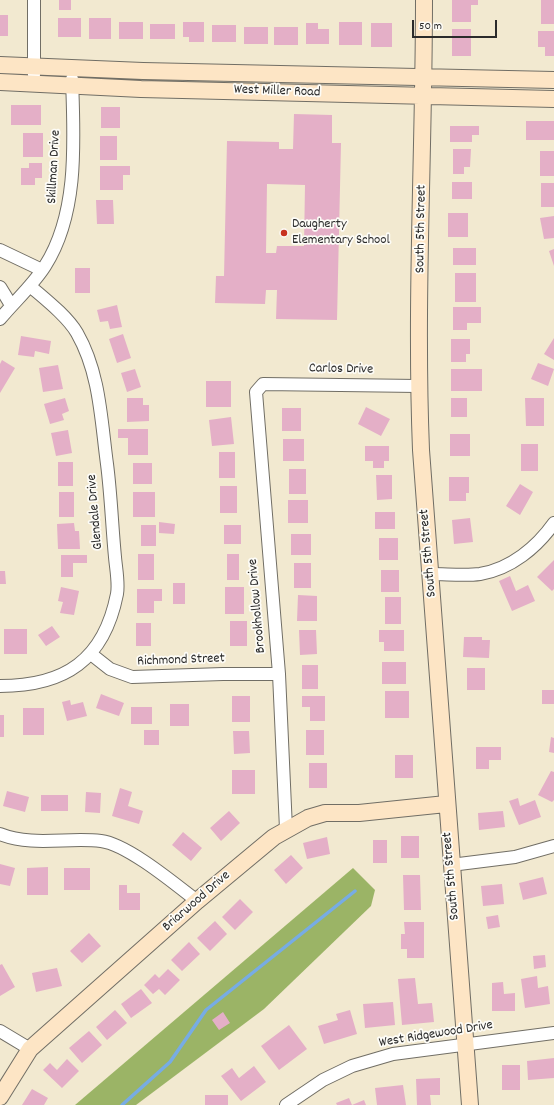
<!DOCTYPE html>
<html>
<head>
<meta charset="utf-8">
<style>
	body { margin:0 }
	#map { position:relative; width:554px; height:1105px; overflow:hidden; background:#f2e9d0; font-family:Dekko,sans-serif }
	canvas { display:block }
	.scale { position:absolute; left:412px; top:20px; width:85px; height:18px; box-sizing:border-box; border:2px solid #2b2b2b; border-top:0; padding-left:5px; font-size:12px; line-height:14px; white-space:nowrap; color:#2b2b2b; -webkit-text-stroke:3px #fdfcf7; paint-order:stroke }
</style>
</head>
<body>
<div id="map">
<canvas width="554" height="1105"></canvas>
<div class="scale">50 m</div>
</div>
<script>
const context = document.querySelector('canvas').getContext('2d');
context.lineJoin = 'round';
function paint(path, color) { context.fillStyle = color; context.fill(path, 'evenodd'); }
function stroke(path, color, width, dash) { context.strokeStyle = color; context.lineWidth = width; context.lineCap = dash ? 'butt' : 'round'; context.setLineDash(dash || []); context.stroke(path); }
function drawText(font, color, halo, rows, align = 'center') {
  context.font = font + ' Dekko,sans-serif'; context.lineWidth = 3.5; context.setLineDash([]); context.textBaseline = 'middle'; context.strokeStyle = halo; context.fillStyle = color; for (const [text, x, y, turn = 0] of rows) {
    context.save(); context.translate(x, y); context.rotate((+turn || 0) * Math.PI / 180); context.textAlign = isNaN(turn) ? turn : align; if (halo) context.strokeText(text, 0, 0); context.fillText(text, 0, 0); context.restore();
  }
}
paint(new Path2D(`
	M353 868 375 890 371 906 264 1009 136 1105H75Z`), '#9bb466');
stroke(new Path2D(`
	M122 1105 170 1062 206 1010 355 891`), '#77ace4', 3.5);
paint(new Path2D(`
	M59 0H71V10H59Z
	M452 0H478V5H471V22H452Z
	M541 0H554V24H541Z
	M0 15H8V36H0Z
	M58 18H81V37H58Z
	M89 18H111V39H89Z
	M119 22H143V39H119Z
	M183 22H204V42H189V37H183Z
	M339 22H362V45H339Z
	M306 23H318V29H329V44H306Z
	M371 23H392V47H371Z
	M150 24H175V39H150Z
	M212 25H236V42H212Z
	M244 27H268V44H244Z
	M274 27H298V45H274Z
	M452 29H471V56H452Z
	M538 31H554V56H545V47H538Z
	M11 105H41V125H11Z
	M101 107H120V128H101Z
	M294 114 332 115V143H341L337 320 276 319 277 290H266L265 304 215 303 216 276H224L227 141 279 142V149H293ZM267 184 305 185 304 246H277L276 253H266Z
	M526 121H554V140H526Z
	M450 126H479V135H472V142H450Z
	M23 133H43V157H23Z
	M100 136H117V160H100Z
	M453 149H471L470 167H464V174H453Z
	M540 151H554V176H540Z
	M29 163H42V178H35V185H21V168H29Z
	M100 166H130V175H123V190H100Z
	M452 182H472V199H452Z
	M541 183H554V207H541Z
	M96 200H113L114 224H97Z
	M448 213H468V237H448Z
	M554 216V238L544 239 540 218Z
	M453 248H476V265H453Z
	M554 249V266L549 251Z
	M75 268H90V293H75Z
	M455 273H476V302H455Z
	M117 305 122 327 110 329 108 321 100 322 97 310Z
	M453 307H481V323H467V330H453Z
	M123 334 131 358 117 363 109 339Z
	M21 336 51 341 49 354 35 351 34 357 18 355Z
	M554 338V360L544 354Z
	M451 339H470V354H466V362H451Z
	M2 360 15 368 0 393V364Z
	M538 363 554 369 548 386 531 379Z
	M58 365 63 389 43 392 39 368Z
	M135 369 141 387 127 392 121 373Z
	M451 369H482V391H451Z
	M206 381H231V407H206Z
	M65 398 69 411 62 414 64 420 50 424 44 404Z
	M127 398H143V405H149V421L127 422Z
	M451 398H467V417H451Z
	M525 398H544V426H526Z
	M366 407 390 419 381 436 358 424Z
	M282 408H301V431H282Z
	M231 417 234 444 212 446 209 420Z
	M118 429H148V455H128V438H118Z
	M68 430 72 453 56 456 51 433Z
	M450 434H470V456H450Z
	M283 439H304V461H283Z
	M521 444H538V471H521Z
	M365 446H389V461H384V468H373V461H365Z
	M219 452H235V478H219Z
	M58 462H73V486H58Z
	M133 463H152V484H133Z
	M289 469H306V494H289Z
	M376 475H392V499L377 500Z
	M449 477H469V493H466V501H449Z
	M520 484 533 492 520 515 506 506Z
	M220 486H237V513H220Z
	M59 492H74V517H59Z
	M133 492H155V517H133Z
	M288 500H308V523H288Z
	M375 512H395V529H375Z
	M470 518 473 542 454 544 452 520Z
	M159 522 175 524 174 534 159 533Z
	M74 523 75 531H79L80 549H58L57 524Z
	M141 525H156V546H141Z
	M224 525H241V544H224Z
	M291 534H311V555H291Z
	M379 538H398V560H379Z
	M138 554H154V580H138Z
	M227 554H239V580H227Z
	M61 555H87V563H73V577H61Z
	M554 560V589L552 591 537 577Z
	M294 563H311V588H294Z
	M381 570H399V592H381Z
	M0 571H5L6 584H0Z
	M510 576 516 591 528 585 535 601 512 611 499 581Z
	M173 583H185V604H173Z
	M61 587 79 591 74 615 60 613 63 602 58 601Z
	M225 587H244V614H225Z
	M137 589H162V601H154V613H137Z
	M298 595 317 596V621H297Z
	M385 597H401V624H385Z
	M230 621H247V646H230Z
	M136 623H151V646H136Z
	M52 626 60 637 46 646 38 635Z
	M4 629H27V654H4Z
	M299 630H316L317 654 300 655Z
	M379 630H404V651H384V642H379Z
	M464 637H482V640H490L489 658 463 657Z
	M382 662H406V684H382Z
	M302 665H318V689H302Z
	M467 668H485V690H467Z
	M542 690H554V704H542Z
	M385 691H409V718H385Z
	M101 694 124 703 119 716 96 708Z
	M232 696H250V722H232Z
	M302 696H325V721H310V707H302Z
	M70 700 71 705 83 702 87 716 67 721 62 702Z
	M170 704H189V726H170Z
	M131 707H152V724H131Z
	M23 708H44V735H23Z
	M0 715H4V737H0Z
	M144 730H159V745H144Z
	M306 730H324V755H306Z
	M233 731H249L250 753 234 754Z
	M551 737 554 738V753L549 752Z
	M476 747H501V760H489V769H476Z
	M395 755H413V778H395Z
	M309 763H327V788H309Z
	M232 770H255V794H232Z
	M551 771 554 772V800L552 802 538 795Z
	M120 788 132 792 128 806 143 811 139 824 112 816Z
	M7 791 29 797 25 812 3 806Z
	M86 792 101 793 100 813 85 812Z
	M41 795H68V811H41Z
	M518 798 520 806 535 800 541 817 519 825 509 801Z
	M229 811 240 823 221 841 210 828Z
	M503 811 505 827 479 830 478 813Z
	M183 832 202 848 191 861 172 845Z
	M401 836H419V858H401Z
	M327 837 330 854 307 859 303 843Z
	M373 840H387V863H373Z
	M291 855 303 868 286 884 274 870Z
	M0 864 15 868 10 886 0 884Z
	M48 867V895H27V868Z
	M64 868H90V890H64Z
	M403 875H420L421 910H404Z
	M543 877 547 894 523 900 519 883Z
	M502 884 504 904 483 906 481 886Z
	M119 885H127V893H140V910H119Z
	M240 899 253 912 235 930 222 917Z
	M498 915 500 927 488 929 486 917Z
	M215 921 227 934 210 951 197 938Z
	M404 922H424V958H407V949H401V934H405Z
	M89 933 101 946 82 963 70 951Z
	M189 942 200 954 182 971 171 960Z
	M545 955 546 967 534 969 533 956Z
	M2 964 15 987 0 996V965Z
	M57 968 62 986 36 992 32 973Z
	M168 969 180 980 165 995 159 989 153 994 144 985 155 974 159 978Z
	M537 976 538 988 548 986 550 1004 525 1008 521 979Z
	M415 978 418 1004 432 1003 434 1022 402 1025 398 979Z
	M503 982 504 994 515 993V1011H492V983Z
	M141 989 152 1003 131 1018 121 1004Z
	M393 1002 395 1025 365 1028 363 1004Z
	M115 1010 127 1023 107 1040 96 1027Z
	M350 1010 357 1034 324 1044 318 1026 338 1020 336 1014Z
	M223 1012 230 1023 219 1030 212 1020Z
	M289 1025 307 1049 279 1070 261 1046Z
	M89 1031 102 1045 82 1063 69 1048Z
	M554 1058V1078L528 1080 527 1061Z
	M67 1059 79 1071 62 1088 43 1070 50 1063 57 1070Z
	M502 1065H520V1090H502Z
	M254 1066 266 1082 241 1101 221 1076 232 1068 239 1078Z
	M440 1078V1095H430L431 1105H417L416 1079Z
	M403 1085 406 1105H377L375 1088Z
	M32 1089 48 1098 44 1105H22Z
	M205 1095H228V1105H205Z
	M349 1098 352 1105 364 1100 366 1105H337L336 1103Z`), '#e4afc7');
const street = new Path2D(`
	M34 0V75
	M0 250 42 270
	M0 287 11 305
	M0 319C15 301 33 285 45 266 79 213 74 139 72 79
	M431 574C447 574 465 576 480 574 511 569 537 547 554 523
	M91 654 110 669 132 677 223 674H279
	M0 686C65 686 104 660 117 594 119 583 116 569 115 557 112 526 111 495 107 464 101 420 100 373 77 333 67 316 45 299 30 286
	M286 829 279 674 256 392 263 384 418 386
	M0 834C33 847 67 837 101 841 127 844 175 884 197 901
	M451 865 515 857 554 846
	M0 1031 30 1049
	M286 1105 323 1080 352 1066 393 1054 554 1033`);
const secondary = new Path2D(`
	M424 0C424 150 415 300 421 450L470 1105
	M0 65 143 71 554 80
	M0 82 141 89 554 99
	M0 1097 30 1049 197 901 274 837 308 818 325 813H359L446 804`);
stroke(street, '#716e65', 14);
stroke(secondary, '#716e65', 18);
stroke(street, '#fff', 12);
stroke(secondary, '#fde5c5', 16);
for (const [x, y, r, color] of [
	[284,233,4,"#c8321e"]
]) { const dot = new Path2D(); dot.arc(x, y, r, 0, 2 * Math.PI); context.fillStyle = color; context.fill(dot); stroke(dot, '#fdfcf7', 1.5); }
drawText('14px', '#2b2b2b', '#fdfcf7', [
	["West Miller Road",277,92,2],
	["Skillman Drive",55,167,-87],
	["South 5th Street",422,229,-89],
	["Carlos Drive",341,370,1],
	["Glendale Drive",96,512,-95],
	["South 5th Street",429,553,-95],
	["Brookhollow Drive",258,606,-95],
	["Richmond Street",181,661,-2],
	["South 5th Street",452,876,-95],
	["Briarwood Drive",197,902,-41],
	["West Ridgewood Drive",436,1035,-9]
]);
drawText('14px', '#2b2b2b', '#fdfcf7', [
	["Daugherty",292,225],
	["Elementary School",292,241]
], 'left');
</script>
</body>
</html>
